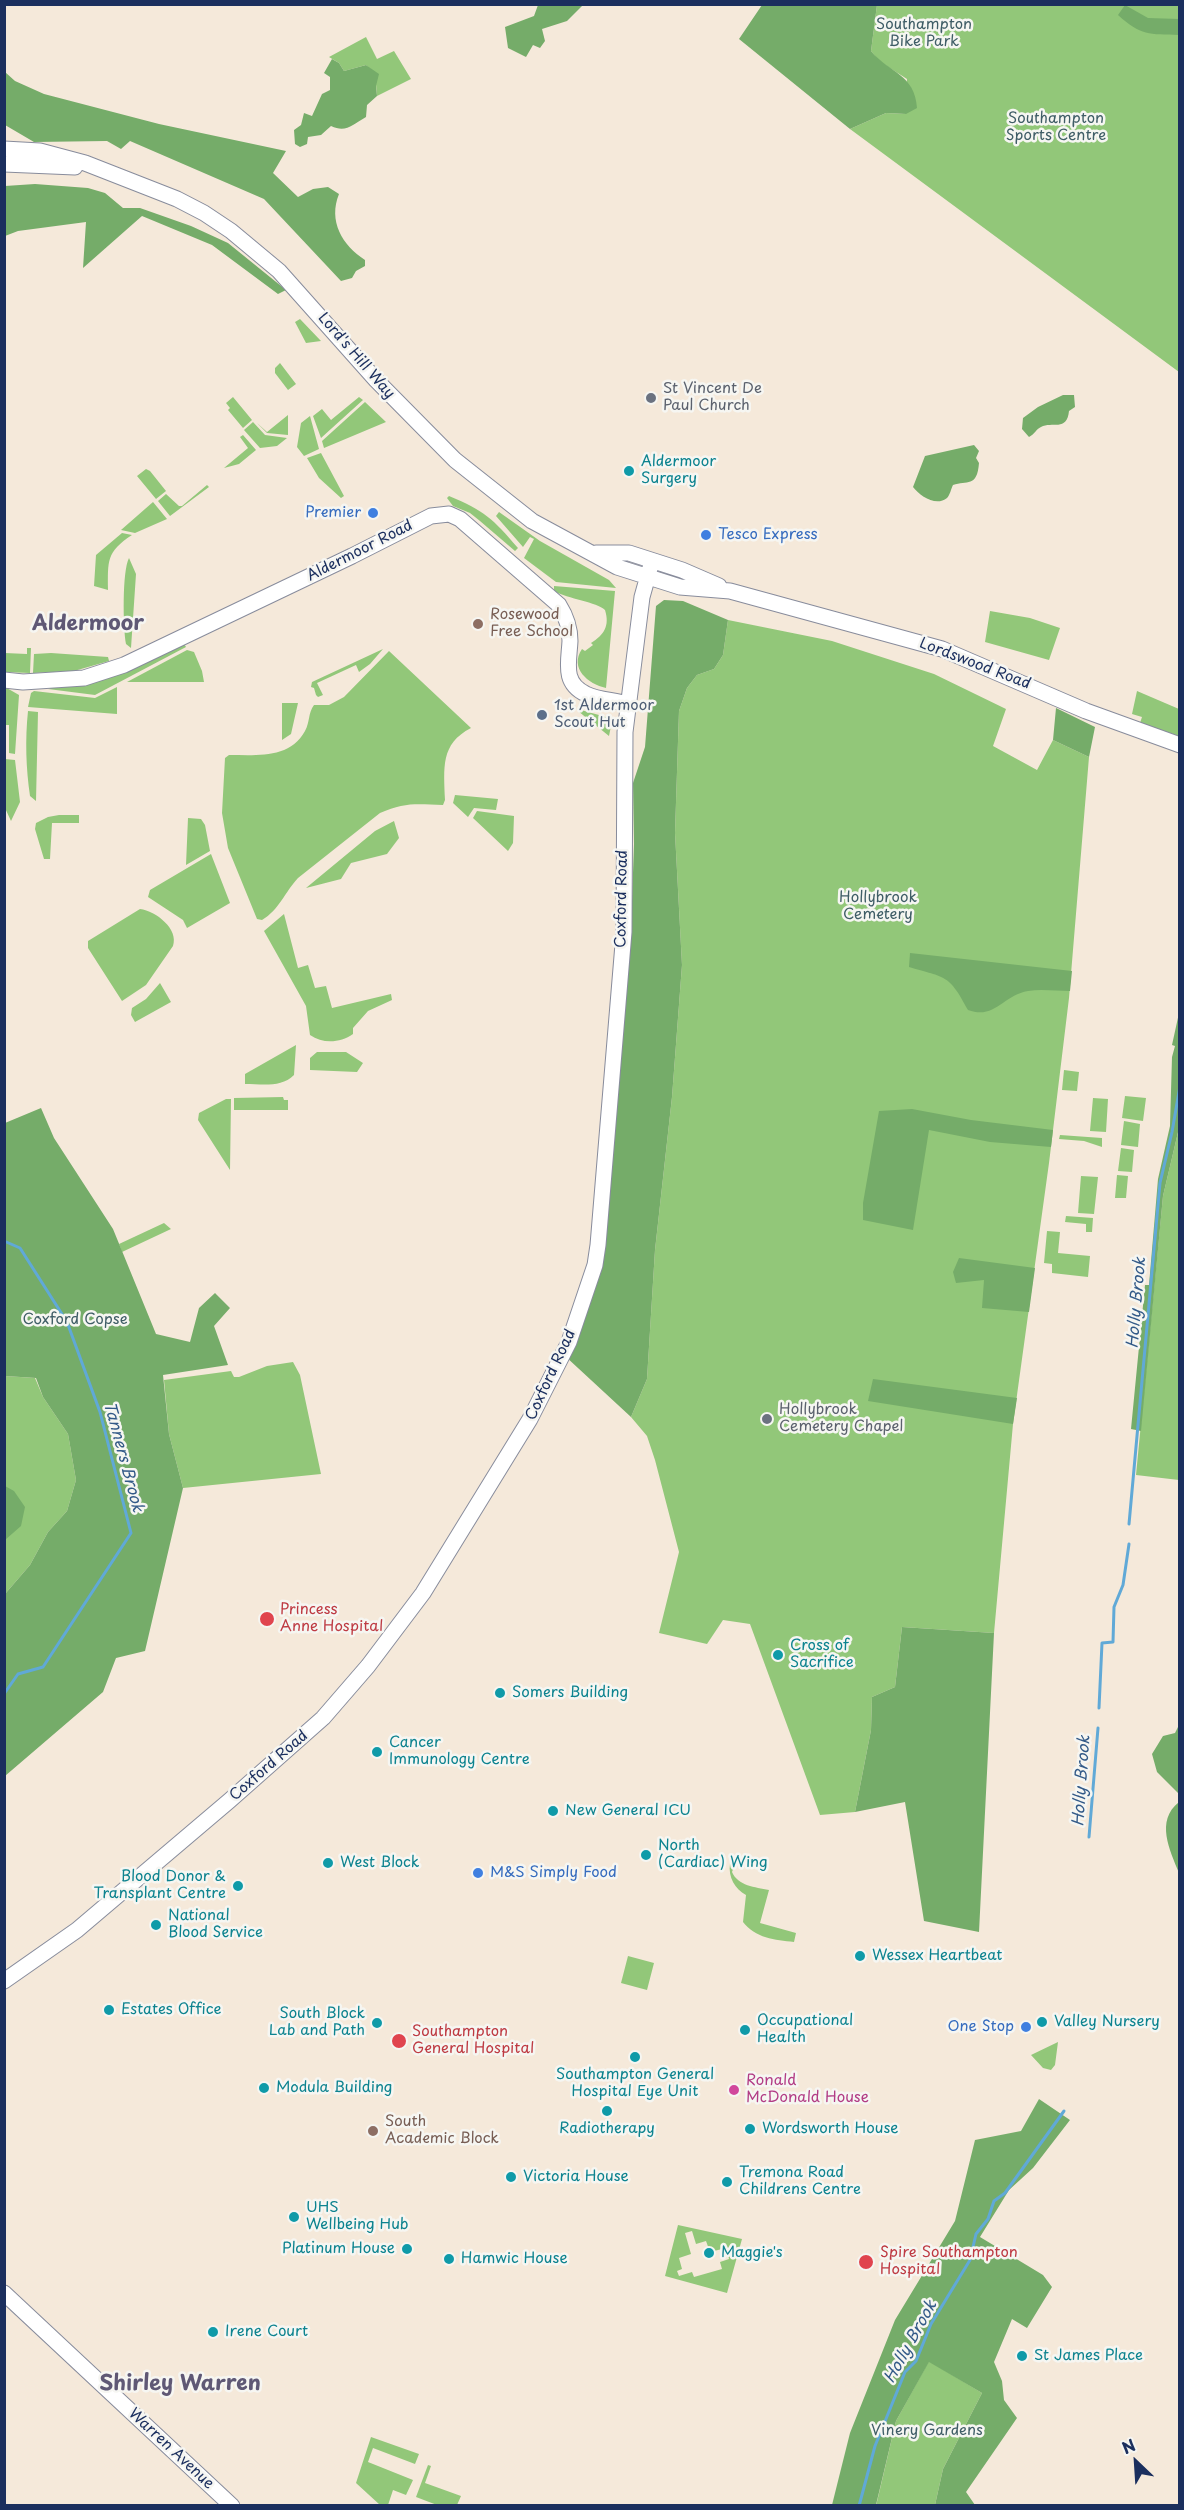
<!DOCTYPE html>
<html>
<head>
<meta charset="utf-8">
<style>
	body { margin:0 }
	#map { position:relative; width:1184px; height:2510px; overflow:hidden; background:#f5e9da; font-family:"Playpen Sans",sans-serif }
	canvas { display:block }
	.frame { position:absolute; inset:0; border:6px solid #1b2f5e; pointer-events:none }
	.north { position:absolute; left:1106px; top:2432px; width:60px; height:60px; -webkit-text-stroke:4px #f6f6f2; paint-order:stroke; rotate:335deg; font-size:16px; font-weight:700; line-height:24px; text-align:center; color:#1b2f5e }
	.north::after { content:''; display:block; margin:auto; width:21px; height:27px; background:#1b2f5e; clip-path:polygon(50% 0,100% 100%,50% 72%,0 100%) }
</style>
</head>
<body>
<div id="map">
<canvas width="1184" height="2510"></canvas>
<div class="frame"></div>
<div class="north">N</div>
</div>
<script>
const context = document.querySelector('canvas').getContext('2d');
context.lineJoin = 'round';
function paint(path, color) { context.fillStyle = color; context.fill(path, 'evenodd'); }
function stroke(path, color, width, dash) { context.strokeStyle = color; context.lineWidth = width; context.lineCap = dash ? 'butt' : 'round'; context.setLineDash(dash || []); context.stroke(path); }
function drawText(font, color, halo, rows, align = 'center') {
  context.font = font + ' "Playpen Sans",sans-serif'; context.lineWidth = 5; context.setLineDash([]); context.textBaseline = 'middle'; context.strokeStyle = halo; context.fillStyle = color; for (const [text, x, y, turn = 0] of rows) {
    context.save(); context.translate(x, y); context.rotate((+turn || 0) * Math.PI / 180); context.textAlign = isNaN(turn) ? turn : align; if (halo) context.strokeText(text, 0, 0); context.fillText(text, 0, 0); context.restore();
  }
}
paint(new Path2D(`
	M877 5H1179V372L850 129 886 113 906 114 907 79 879 61 871 51Z
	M366 37 377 59 394 51 411 79 377 96 375 73 366 65 344 71 339 63 329 57Z
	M300 319 321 341 306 343 295 322Z
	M280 363 296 384 288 390 275 373V368Z
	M233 397 252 420 243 428 228 410 230 408 226 403Z
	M359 397 363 400 321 438 313 416 322 409 331 420Z
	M365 402 386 422 324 448 322 441Z
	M288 415V435L267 433 257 423 267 432Z
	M310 416 319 449 304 456 297 447 301 423Z
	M253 422 265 435 287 438 277 446 260 448 244 430Z
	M243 435 256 450 239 464 224 468 248 448 240 437Z
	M321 453 344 496 341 498 319 478 307 458Z
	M146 469 150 471 166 491 156 499 137 476Z
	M207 485 209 487 170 516 158 501 166 494 179 506H182Z
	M449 496C485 511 492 518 518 548L515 551 480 521 470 513 453 506 447 498Z
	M153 502 167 519 135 533 121 530Z
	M499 512 540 541 609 580 616 588 556 582 524 558 534 539 530 537 523 547 496 516Z
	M122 533 132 535C106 552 108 561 108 590L94 586 96 555Z
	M129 558 136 574 131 648 126 644C123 628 122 571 129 558Z
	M554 586 615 591 606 688C588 684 569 668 582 649L585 651 593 645 591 643C604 635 610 626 605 610 597 602 568 599 554 591Z
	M990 611 1030 618 1060 628 1049 660 985 642Z
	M728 620 832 641 934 674 1006 709 993 746 1037 770 1053 740 1089 757 1069 998 1049 1163 1013 1424 994 1633 902 1627 895 1687 872 1697 871 1730 855 1812 820 1815 750 1624 723 1620 707 1644 659 1633 679 1552 655 1460 647 1436 631 1417 647 1379 655 1250 672 1097 682 965 675 833 679 711 687 688 697 675 714 669 723 655Z
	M183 642 186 647 95 695 48 689Z
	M27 648H31L30 673 5 672V653L27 654Z
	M383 649 370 664 359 672 356 665 317 683 323 695 318 697 316 695 314 688 311 687 312 682Z
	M187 650 194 652 202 671 204 682H127Z
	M389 651 471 728C440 744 444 768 445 800L443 805C417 804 404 802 380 813L298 878C285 892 279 910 262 920L257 919 228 848 222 813 225 758 229 755C256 755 290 759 305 731 310 722 308 713 314 705H329L344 697Z
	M51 653 108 657 109 661 74 671 33 673 34 654Z
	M5 687 19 695 15 754 9 753V725H5Z
	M117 687V714L28 707 31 693 34 691 95 698Z
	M1137 691 1179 709V736L1140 723 1142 717 1132 714Z
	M282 703H298L291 734 282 740Z
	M581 710 606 717 611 726 609 736 578 711Z
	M28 711 38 712 36 801 30 796C26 768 25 740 28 711Z
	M5 759 15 760 20 802 11 821 5 808Z
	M455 795 498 799 496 810 474 808 468 817 453 803Z
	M477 811 514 816 513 843 508 851 473 818Z
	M59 815H79V823H52L50 859H44L35 829 36 823 48 817Z
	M188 818 201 819 205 825 210 851 186 865Z
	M394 821 399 838 387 854 351 863 341 879 306 888 375 831Z
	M211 854 230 903 187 928 183 920 148 897 150 890Z
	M140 909C156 911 179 929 173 946L146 985 122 1001 88 948V941Z
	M284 914 298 968 308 965 315 988 326 986 332 1008 391 994 392 1000 368 1011 353 1028V1034C340 1043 323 1044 310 1035L306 1006 264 931Z
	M160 983 171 1002 135 1022 131 1015 132 1008 146 999Z
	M296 1045 294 1075C281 1088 262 1084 245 1084V1074Z
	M317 1052H346L363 1063 357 1072 310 1070V1058Z
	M1064 1070 1079 1072 1077 1091 1062 1090Z
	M1125 1096 1146 1098 1143 1121 1122 1118Z
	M283 1097 284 1100H288V1110H234V1098Z
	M1093 1098 1108 1099 1106 1132 1090 1131Z
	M226 1099H231L230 1170 198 1120 199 1113Z
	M1179 1113V1480L1136 1475 1163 1196 1179 1128Z
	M1124 1121 1140 1124 1138 1147 1121 1145Z
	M1060 1135 1102 1138V1147L1084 1141 1059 1139Z
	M1121 1148 1134 1150 1132 1172 1118 1171Z
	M1117 1175 1128 1176 1126 1198H1115Z
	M1081 1176 1098 1177 1094 1214 1078 1213Z
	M1066 1216 1093 1218 1092 1232H1086V1224L1065 1222Z
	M164 1223 171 1229 122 1252 119 1244Z
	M1047 1231 1060 1232 1058 1253 1090 1256 1088 1277 1052 1273V1264L1044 1263Z
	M293 1362 300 1375 321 1474 183 1488 169 1434 164 1380 231 1371 234 1377H239L267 1366Z
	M5 1376 35 1378 43 1397 68 1434 76 1480 67 1511 48 1532 30 1565 5 1594Z
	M730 1864H735L732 1872C738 1886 755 1887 769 1890L760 1923 796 1933 794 1942C775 1940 755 1938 743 1922L746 1895C735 1889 728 1877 730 1864Z
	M628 1956 654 1963 647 1990 621 1983Z
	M1058 2042 1055 2065 1051 2070 1043 2068 1031 2055Z
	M678 2225 742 2239 727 2293 665 2276ZM692 2231 696 2244 706 2241 710 2252 726 2248 729 2259 720 2262 722 2269 694 2277 692 2272 679 2276 677 2271 682 2269 679 2258 691 2254 685 2233Z
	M929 2361 982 2393 943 2469 935 2505 876 2506 896 2421Z
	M371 2437 419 2454 415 2464 373 2448 368 2462 413 2480 406 2495 393 2490 388 2505H380L356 2483Z
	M428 2465 431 2466 425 2483 461 2496 457 2505H437L416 2497Z`), '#92c779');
paint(new Path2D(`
	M538 5H583L567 21 542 29 545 41 540 48 533 45 526 57 508 48 505 27 534 16Z
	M762 5H877L871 51C889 73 915 74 917 108L906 114 886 113 850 129 739 39Z
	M1125 5 1148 18 1179 19V35C1149 34 1141 36 1118 15Z
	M332 59 339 63 344 71 366 65 379 74 376 86 377 96 367 105 366 117C352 125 346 133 331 126L321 135 308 137 307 144 300 147 295 144 294 130 301 125 304 113 312 116 322 94 330 90V77L324 73Z
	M5 72 15 81 44 94 159 124 286 151 273 173 298 197 313 189 328 187 339 194C328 221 342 245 365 260V266L356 271 352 278 341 281 264 199 130 141 121 149 107 141 34 142 5 125Z
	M35 184 88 188 105 193 123 208H140L191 226 228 243 286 290 278 294 212 245 142 216 83 268 86 222 18 231 5 236V186Z
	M1063 395H1074L1075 407 1069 411C1067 432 1052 421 1041 427 1036 429 1035 434 1029 437L1022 429 1023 418 1038 407Z
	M974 445 979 451 976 458 979 463C977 488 967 480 953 485 951 489 950 495 947 498 936 507 920 496 913 487L925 456Z
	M664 600 683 601 728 620 723 655 714 669 697 675 687 688 679 711 675 833 682 965 672 1097 655 1250 647 1379 631 1417 565 1356 600 1266 631 930 634 844 633 783 645 747 656 606Z
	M1056 708 1095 727 1089 757 1053 740Z
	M910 953 1072 971 1070 991C1056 991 1041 989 1028 991 1003 995 995 1020 968 1010 949 974 946 978 909 967Z
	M1179 1013V1128L1163 1196 1141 1431 1131 1429 1145 1285H1149L1158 1179 1170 1126 1172 1057 1175 1046 1172 1045Z
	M41 1108 54 1138 113 1229 156 1334 190 1342 199 1308 215 1293 230 1308 214 1326 228 1365 163 1375 169 1434 183 1488 145 1651 116 1658 103 1692 5 1776V1594L30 1565 48 1532 67 1511 76 1480 68 1434 43 1397 36 1378 5 1376V1123Z
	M912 1109 971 1120 1053 1130 1051 1147 990 1142 929 1130 913 1230 863 1220V1203L879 1111Z
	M959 1258 1035 1268 1029 1312 982 1308 984 1280 956 1283 953 1272Z
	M873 1379 1017 1398 1013 1424 868 1401Z
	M5 1486 14 1491 25 1507 21 1526 5 1540Z
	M902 1627 994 1633 979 1932 924 1921 905 1802 855 1812 871 1730 872 1697 895 1687Z
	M1179 1725V1873C1170 1850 1155 1821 1179 1802L1178 1793 1157 1772 1152 1754 1163 1736 1175 1733Z
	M1039 2099 1070 2120 1033 2168 1009 2190 980 2237 1043 2275 1052 2287 1027 2328 1012 2319 994 2362 1002 2381 1004 2400 1017 2418 966 2492 975 2505H935L943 2469 982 2393 929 2362 896 2421 876 2505H832L850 2433 895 2320 955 2221 975 2140 1021 2131Z`), '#75ac69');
stroke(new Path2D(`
	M1180 1047V1062
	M4 1241 20 1248 67 1322 100 1412 131 1533 43 1667 18 1674 4 1694
	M1129 1524 1160 1183 1172 1132 1180 1086
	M1099 1708 1102 1643 1113 1642 1114 1607 1123 1585 1129 1544
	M1089 1837 1098 1728
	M859 2506 875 2446 905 2372 916 2361 931 2324 970 2260 976 2234 988 2219 994 2201 1005 2193 1064 2111`), '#60a9d7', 3);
const tertiary = new Path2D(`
	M4 149 40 151 85 163 177 199 204 213 231 231 279 271 376 380 455 460 532 521 617 567 680 587 730 591 942 649 1086 711 1180 745
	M4 164 75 167
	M596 553H629L682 570 719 586
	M4 680 23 682 84 678 124 665 352 556 431 516 449 514 460 519 559 605C566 616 570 628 570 641 569 662 562 683 586 694 598 700 614 700 627 704
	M4 1981 77 1930 229 1801 323 1718 368 1666 423 1593 530 1419 569 1342 595 1265 598 1245 624 932 625 732 642 597 652 561
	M4 2293 232 2506`);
stroke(tertiary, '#888c9c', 17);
stroke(tertiary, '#fff', 15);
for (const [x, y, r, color] of [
	[651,398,6,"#6b7280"],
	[629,471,6,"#0f9aa8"],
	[373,513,6,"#3f7fe0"],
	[706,535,6,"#3f7fe0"],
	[478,624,6,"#8d6e63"],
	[542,715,6,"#5c6f8a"],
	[767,1419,6,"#6b7280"],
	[267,1619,8,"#e0444e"],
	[778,1655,6,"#0f9aa8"],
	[500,1693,6,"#0f9aa8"],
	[377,1752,6,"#0f9aa8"],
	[553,1811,6,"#0f9aa8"],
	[646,1855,6,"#0f9aa8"],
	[328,1863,6,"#0f9aa8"],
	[478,1873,6,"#3f7fe0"],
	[238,1886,6,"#0f9aa8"],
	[156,1925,6,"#0f9aa8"],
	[860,1956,6,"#0f9aa8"],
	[109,2010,6,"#0f9aa8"],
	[1042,2022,6,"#0f9aa8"],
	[377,2023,6,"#0f9aa8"],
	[1026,2027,6,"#3f7fe0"],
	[745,2030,6,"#0f9aa8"],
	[399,2041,8,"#e0444e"],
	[635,2057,6,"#0f9aa8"],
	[264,2088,6,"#0f9aa8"],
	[734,2090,6,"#d1479c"],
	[607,2111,6,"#0f9aa8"],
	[750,2129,6,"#0f9aa8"],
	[373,2131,6,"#8d6e63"],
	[511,2177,6,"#0f9aa8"],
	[727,2182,6,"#0f9aa8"],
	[294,2217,6,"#0f9aa8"],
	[407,2249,6,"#0f9aa8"],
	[709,2253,6,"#0f9aa8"],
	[449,2259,6,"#0f9aa8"],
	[866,2262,8,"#e0444e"],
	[213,2332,6,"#0f9aa8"],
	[1022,2356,6,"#0f9aa8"]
]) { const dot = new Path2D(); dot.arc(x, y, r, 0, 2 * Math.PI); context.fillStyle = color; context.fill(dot); stroke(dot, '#f6f6f2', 2); }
drawText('15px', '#3f5d66', '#f6f6f2', [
	["Southampton",924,25],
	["Bike Park",924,42],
	["Southampton",1056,119],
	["Sports Centre",1056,136],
	["Hollybrook",878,898],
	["Cemetery",878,915],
	["Coxford Copse",75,1320],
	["Vinery Gardens",927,2431]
]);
drawText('15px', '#1b2f5e', '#f6f6f2', [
	["Lord's Hill Way",356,356,49],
	["Aldermoor Road",360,551,-27],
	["Lordswood Road",975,664,21],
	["Coxford Road",622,899,-89],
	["Coxford Road",551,1375,-65],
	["Coxford Road",269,1766,-41],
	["Warren Avenue",171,2449,43]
]);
drawText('15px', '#5b616d', '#f6f6f2', [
	["St Vincent De",663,389],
	["Paul Church",663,406],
	["Hollybrook",779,1410],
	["Cemetery Chapel",779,1427]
], 'left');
drawText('15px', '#0d838f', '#f6f6f2', [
	["Aldermoor",641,462],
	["Surgery",641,479],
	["Cross of",790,1646],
	["Sacrifice",790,1663],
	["Somers Building",512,1693],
	["Cancer",389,1743],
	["Immunology Centre",389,1760],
	["New General ICU",565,1811],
	["North",658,1846],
	["(Cardiac) Wing",658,1863],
	["West Block",340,1863],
	["Blood Donor &",226,1877,"right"],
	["Transplant Centre",226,1894,"right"],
	["National",168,1916],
	["Blood Service",168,1933],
	["Wessex Heartbeat",872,1956],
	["Estates Office",121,2010],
	["South Block",365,2014,"right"],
	["Lab and Path",365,2031,"right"],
	["Occupational",757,2021],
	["Health",757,2038],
	["Valley Nursery",1054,2022],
	["Southampton General",635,2075,"center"],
	["Hospital Eye Unit",635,2092,"center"],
	["Modula Building",276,2088],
	["Radiotherapy",607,2129,"center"],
	["Wordsworth House",762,2129],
	["Tremona Road",739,2173],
	["Childrens Centre",739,2190],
	["Victoria House",523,2177],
	["UHS",306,2208],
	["Wellbeing Hub",306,2225],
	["Platinum House",395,2249,"right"],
	["Maggie's",721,2253],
	["Hamwic House",461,2259],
	["Irene Court",225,2332],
	["St James Place",1034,2356]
], 'left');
drawText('15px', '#366cbe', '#f6f6f2', [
	["Premier",361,513],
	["Tesco Express",718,535,"left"],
	["M&S Simply Food",490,1873,"left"],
	["One Stop",1014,2027]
], 'right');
drawText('15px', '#785e54', '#f6f6f2', [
	["Rosewood",490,615],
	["Free School",490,632],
	["South",385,2122],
	["Academic Block",385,2139]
], 'left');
drawText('15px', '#4e5e75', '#f6f6f2', [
	["1st Aldermoor",554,706],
	["Scout Hut",554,723]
], 'left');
drawText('15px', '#be3a42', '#f6f6f2', [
	["Princess",280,1610],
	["Anne Hospital",280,1627],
	["Southampton",412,2032],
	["General Hospital",412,2049],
	["Spire Southampton",880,2253],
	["Hospital",880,2270]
], 'left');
drawText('15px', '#b23c85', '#f6f6f2', [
	["Ronald",746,2081],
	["McDonald House",746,2098]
], 'left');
drawText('italic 16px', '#335a88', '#f6f6f2', [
	["Holly Brook",1137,1303,-85],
	["Tanners Brook",123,1457,75],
	["Holly Brook",1082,1781,-86],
	["Holly Brook",911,2342,-61]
]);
drawText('bold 21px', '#5f5875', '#f6f6f2', [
	["Aldermoor",88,624],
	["Shirley Warren",180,2384]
]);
</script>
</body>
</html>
